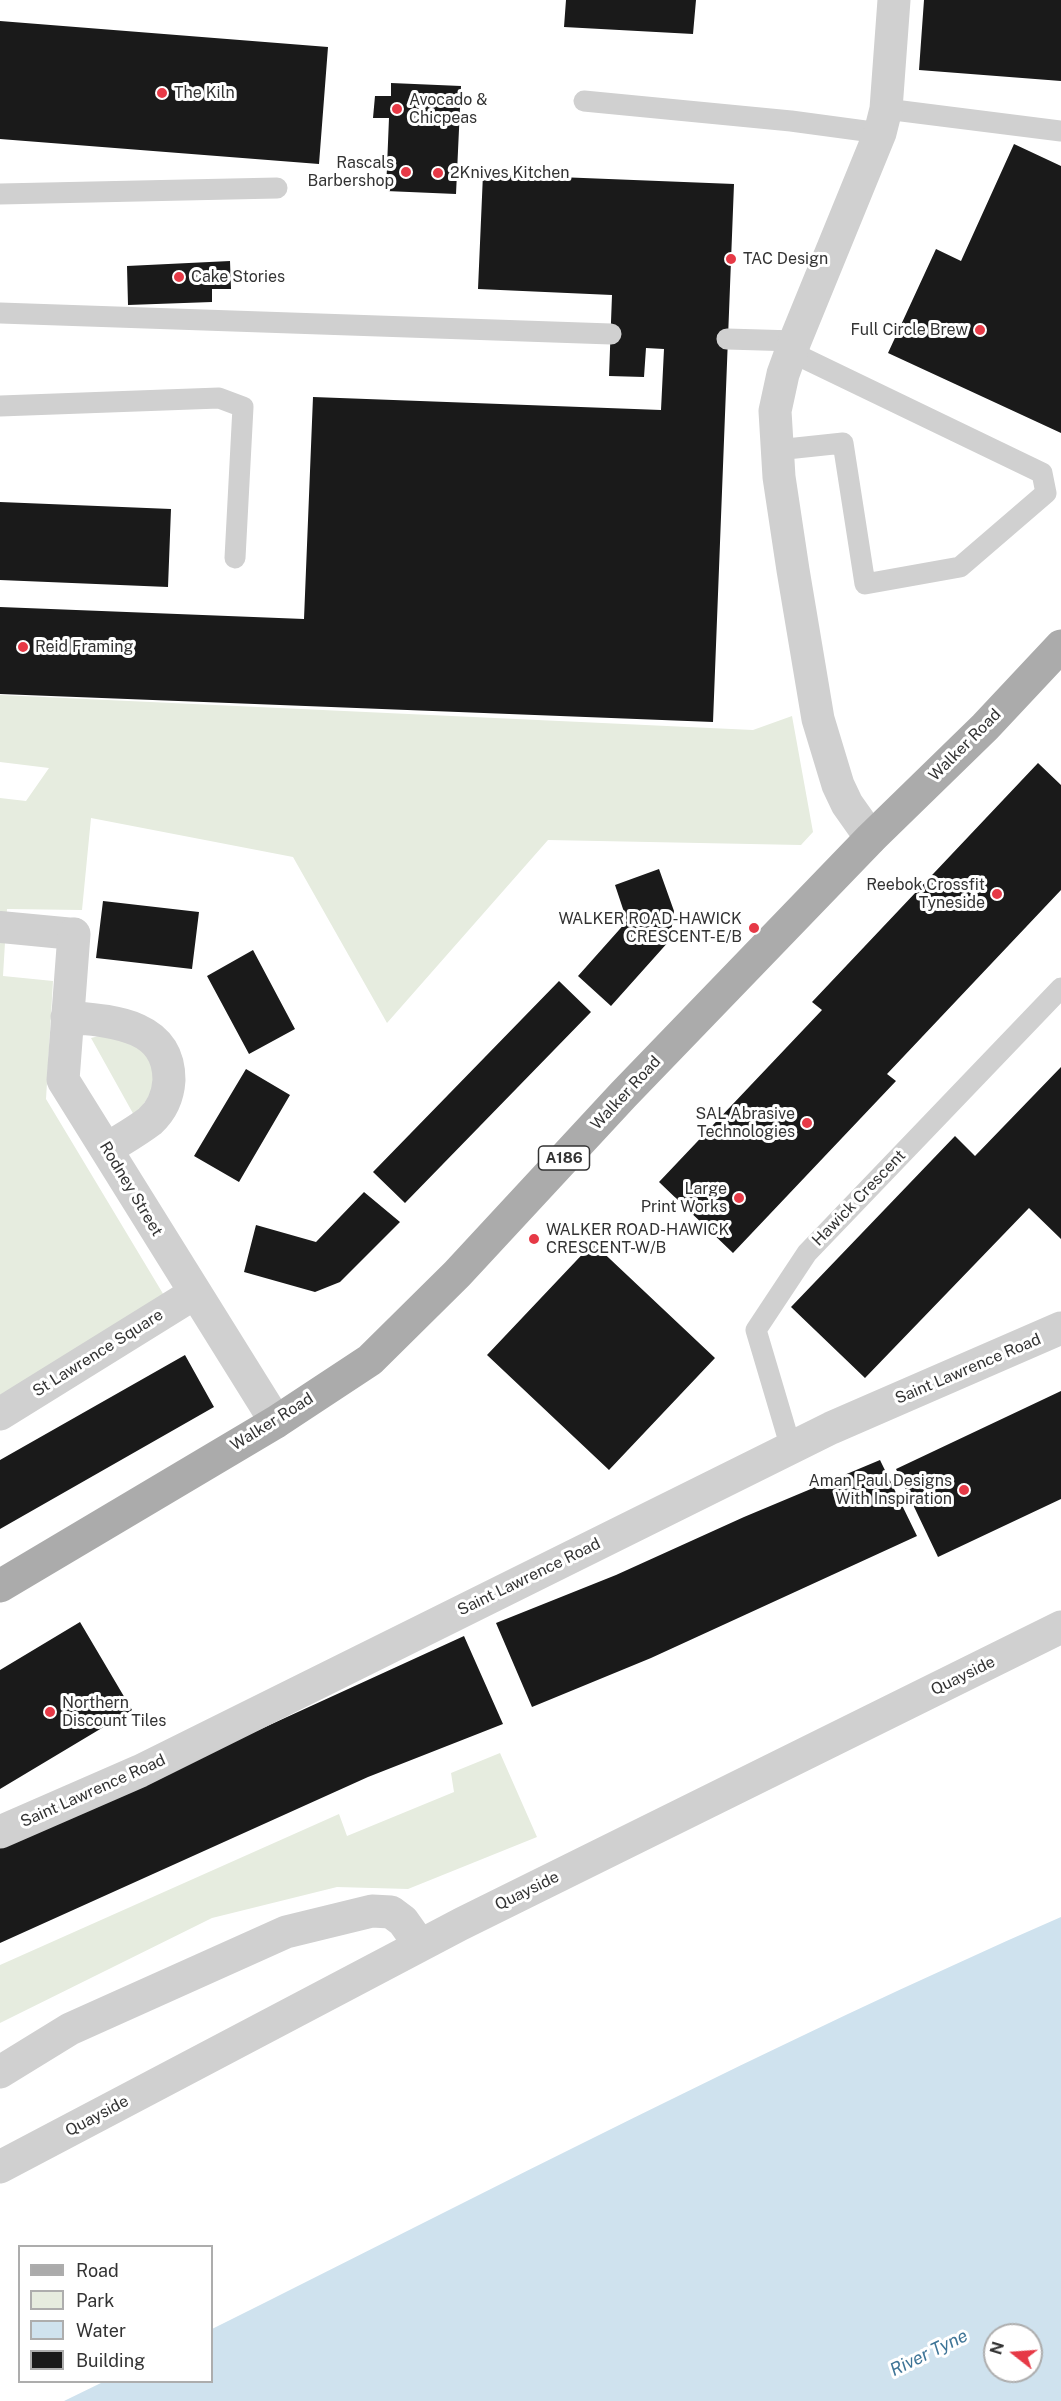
<!DOCTYPE html>
<html>
<head>
<meta charset="utf-8">
<style>
	body { margin:0 }
	#map { position:relative; width:1061px; height:2401px; overflow:hidden; background:#fff; font-family:"Public Sans",sans-serif }
	canvas { display:block }
	.legend { position:absolute; left:18px; top:2245px; width:195px; height:138px; box-sizing:border-box; background:#fff; border:2px solid #adadad; margin:0; padding:8px 10px; list-style:none; font-size:18px; color:#333 }
	.legend li { display:flex; align-items:center; gap:12px; height:30px }
	.legend b { width:30px; border:2px solid #adadad }
	.north { position:absolute; left:983px; top:2323px; width:60px; height:60px; box-sizing:border-box; background:#fff; border:2px solid #adadad; border-radius:50%; rotate:287deg; font-size:16px; font-weight:700; line-height:24px; text-align:center; color:#333 }
	.north::after { content:''; display:block; margin:auto; width:21px; height:27px; background:#e63946; clip-path:polygon(50% 0,100% 100%,50% 72%,0 100%) }
</style>
</head>
<body>
<div id="map">
<canvas width="1061" height="2401"></canvas>
<ul class="legend">
<li><b style="height:8px;background:#ababab"></b>Road</li>
<li><b style="height:16px;background:#e6ecdf"></b>Park</li>
<li><b style="height:16px;background:#cfe2ee"></b>Water</li>
<li><b style="height:16px;background:#1a1a1a"></b>Building</li>
</ul>
<div class="north">N</div>
</div>
<script>
const context = document.querySelector('canvas').getContext('2d');
context.lineJoin = 'round';
function paint(path, color) { context.fillStyle = color; context.fill(path, 'evenodd'); }
function stroke(path, color, width, dash) { context.strokeStyle = color; context.lineWidth = width; context.lineCap = dash ? 'butt' : 'round'; context.setLineDash(dash || []); context.stroke(path); }
function drawText(font, color, halo, rows, align = 'center') {
  context.font = font + ' "Public Sans",sans-serif'; context.lineWidth = 6; context.setLineDash([]); context.textBaseline = 'middle'; context.strokeStyle = halo; context.fillStyle = color; for (const [text, x, y, turn = 0] of rows) {
    context.save(); context.translate(x, y); context.rotate((+turn || 0) * Math.PI / 180); context.textAlign = isNaN(turn) ? turn : align; if (halo) context.strokeText(text, 0, 0); context.fillText(text, 0, 0); context.restore();
  }
}
paint(new Path2D(`
	M0 695 753 730 792 716 813 832 801 845 548 840 387 1023 293 857 91 818 82 910 7 909 3 976 53 981 46 1099 165 1297 0 1395V798L26 801 49 768 0 762Z
	M111 1033 143 1044 160 1079 135 1117 91 1038Z
	M500 1753 537 1837 408 1889 337 1887 212 1918 0 2023V1965L339 1814 347 1836 454 1792 451 1773Z`), '#e6ecdf');
paint(new Path2D(`
	M1061 1917V2401H64L103 2382H212V2329C493 2189 773 2043 1061 1917ZM995 2335H1031V2371H995Z`), '#cfe2ee');
paint(new Path2D(`
	M566 0H696L693 34 564 27Z
	M924 0H1061V81L919 70Z
	M0 21 328 47 319 164 0 139Z
	M391 83 461 86 456 194 386 191 389 118H373L375 96H391Z
	M1014 144 1061 166V433L888 353 936 249 961 261Z
	M483 174 734 184 713 722 0 694V607L304 619 313 397 661 410 664 349 646 348 644 377 609 376 612 295 478 289Z
	M230 261 231 289H212V302L128 305 127 266Z
	M0 502 171 509 168 587 0 580Z
	M1038 763 1061 785V890L887 1074 896 1081 733 1253 659 1182 822 1010 812 1002Z
	M659 869 674 911 670 940 611 1006 578 976 627 921 615 885Z
	M103 901 199 912 192 969 96 958Z
	M253 950 295 1029 249 1054 207 976Z
	M559 981 591 1012 405 1203 373 1172Z
	M1061 1067V1239L1029 1208 865 1378 791 1307 955 1136 975 1156Z
	M246 1069 290 1095 239 1182 194 1156Z
	M364 1192 400 1222 340 1282 315 1292 244 1272 256 1225 316 1242Z
	M593 1243 715 1358 609 1470 487 1355Z
	M185 1355 214 1407 0 1529V1460Z
	M1061 1391V1499L938 1557 896 1469Z
	M880 1460 917 1536 651 1658 532 1707 496 1623 616 1575 744 1517Z
	M80 1622 132 1710 0 1789V1670Z
	M464 1636 503 1724 368 1777 0 1943V1845L193 1760Z`), '#1a1a1a');
stroke(new Path2D(`
	M584 101 791 121 880 133
	M886 109 1061 131
	M0 194 277 188
	M0 313 611 334
	M727 339 795 341
	M0 406 219 398 243 407 235 558
	M777 450 843 443 865 584 960 567 1046 493 1042 473 791 352
	M791 1448 756 1330 807 1253 1061 988`), '#d0d0d0', 21);
stroke(new Path2D(`
	M0 927 74 934`), '#d0d0d0', 32);
stroke(new Path2D(`
	M871 838 847 804 838 785 818 719 793 570 779 477 775 411 783 374 795 341 880 133 886 109 894 0
	M74 934 63 1080 276 1422
	M67 1017C110 1021 169 1023 169 1080 168 1096 162 1110 150 1121 137 1131 121 1140 107 1149
	M0 1414 195 1293
	M0 1832 140 1771 831 1428 1061 1328
	M0 2072 70 2029 286 1932 372 1911 391 1912 403 1921 420 1945
	M0 2167 461 1924 1061 1627`), '#d0d0d0', 33);
stroke(new Path2D(`
	M0 1586 276 1422 370 1360 457 1274 623 1095 871 838 985 727 1061 646`), '#ababab', 33);
for (const [x, y, r, color] of [
	[162,93,6,"#e63946"],
	[397,109,6,"#e63946"],
	[406,172,6,"#e63946"],
	[438,173,6,"#e63946"],
	[731,259,6,"#e63946"],
	[179,277,6,"#e63946"],
	[980,330,6,"#e63946"],
	[23,647,6,"#e63946"],
	[997,894,6,"#e63946"],
	[754,928,6,"#e63946"],
	[807,1123,6,"#e63946"],
	[739,1198,6,"#e63946"],
	[534,1239,6,"#e63946"],
	[964,1490,6,"#e63946"],
	[50,1712,6,"#e63946"]
]) { const dot = new Path2D(); dot.arc(x, y, r, 0, 2 * Math.PI); context.fillStyle = color; context.fill(dot); stroke(dot, '#fff', 2); }
for (const [x, y, w] of [
	[564,1158,51]
]) { const box = new Path2D(); box.roundRect(x - w / 2, y - 12, w, 24, 4.5); context.fillStyle = '#fff'; context.fill(box); stroke(box, '#333', 1.5); }
drawText('bold 15px', '#333', null, [
	["A186",564,1158]
]);
drawText('16px', '#333', '#fff', [
	["The Kiln",174,93],
	["Avocado &",409,100],
	["Chicpeas",409,118],
	["Rascals",394,163,"right"],
	["Barbershop",394,181,"right"],
	["2Knives Kitchen",450,173],
	["TAC Design",743,259],
	["Cake Stories",191,277],
	["Full Circle Brew",968,330,"right"],
	["Reid Framing",35,647],
	["Reebok Crossfit",985,885,"right"],
	["Tyneside",985,903,"right"],
	["WALKER ROAD-HAWICK",742,919,"right"],
	["CRESCENT-E/B",742,937,"right"],
	["SAL Abrasive",795,1114,"right"],
	["Technologies",795,1132,"right"],
	["Large",727,1189,"right"],
	["Print Works",727,1207,"right"],
	["WALKER ROAD-HAWICK",546,1230],
	["CRESCENT-W/B",546,1248],
	["Aman Paul Designs",952,1481,"right"],
	["With Inspiration",952,1499,"right"],
	["Northern",62,1703],
	["Discount Tiles",62,1721]
], 'left');
drawText('16px', '#333', '#fff', [
	["Walker Road",965,745,-45],
	["Walker Road",626,1093,-47],
	["Rodney Street",131,1189,59],
	["Hawick Crescent",859,1198,-46],
	["St Lawrence Square",98,1353,-32],
	["Saint Lawrence Road",968,1369,-23],
	["Walker Road",272,1422,-32],
	["Saint Lawrence Road",529,1577,-26],
	["Quayside",963,1676,-26],
	["Saint Lawrence Road",93,1791,-24],
	["Quayside",527,1891,-26],
	["Quayside",97,2116,-28]
]);
drawText('italic 18px', '#3f7597', '#fff', [
	["River Tyne",929,2353,-26]
]);
</script>
</body>
</html>
